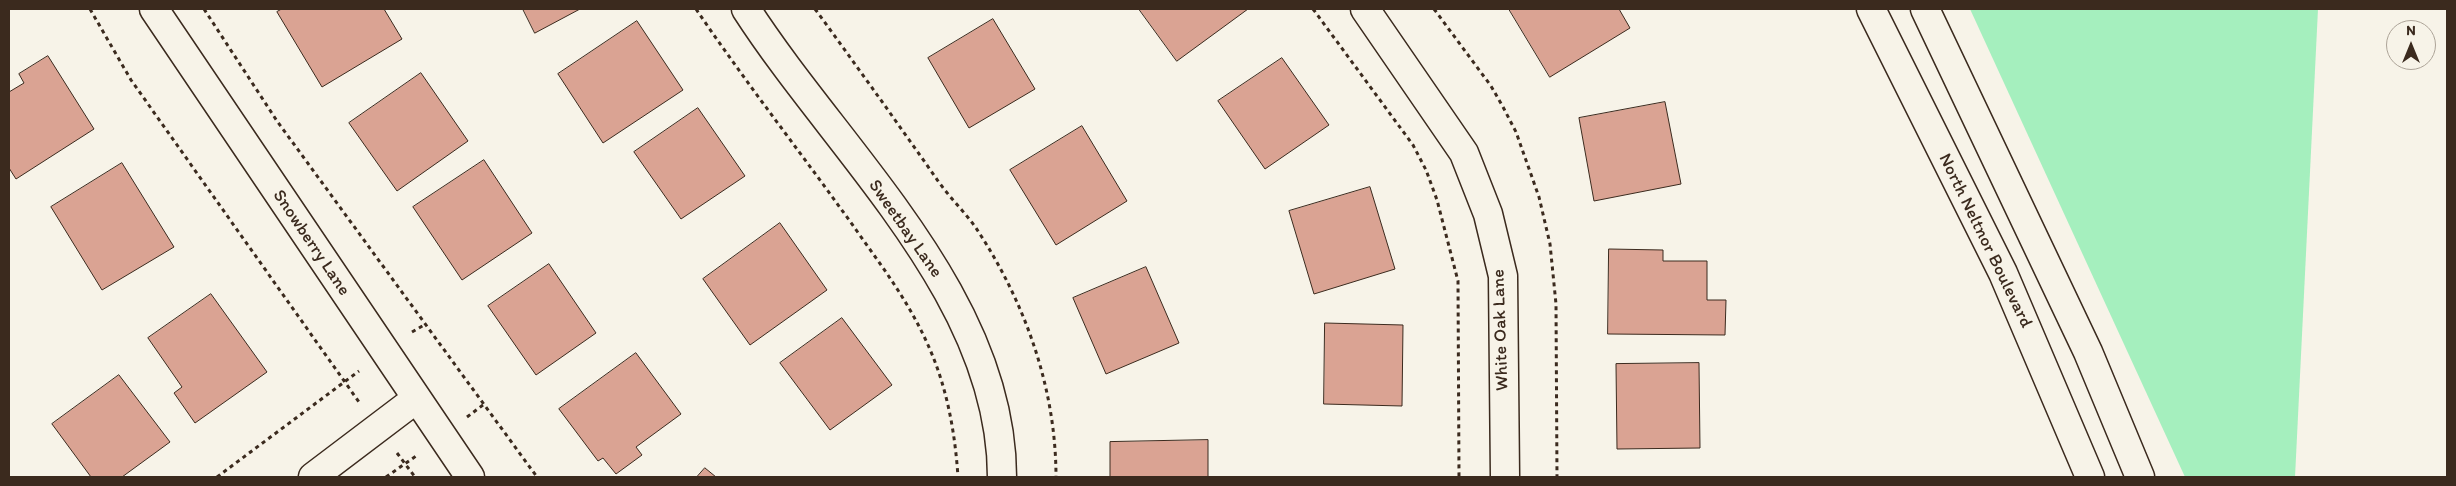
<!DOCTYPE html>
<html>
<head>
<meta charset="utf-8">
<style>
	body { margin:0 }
	#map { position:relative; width:2456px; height:486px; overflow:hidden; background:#f7f3e8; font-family:Itim,sans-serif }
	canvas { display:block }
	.frame { position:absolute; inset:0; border:10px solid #3b2a1e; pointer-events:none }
	.north { position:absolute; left:2386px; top:20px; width:50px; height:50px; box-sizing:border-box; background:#f7f3e8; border:1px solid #aca397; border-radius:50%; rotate:0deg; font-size:14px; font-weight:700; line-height:20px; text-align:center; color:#3b2a1e }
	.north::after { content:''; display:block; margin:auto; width:18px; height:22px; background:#3b2a1e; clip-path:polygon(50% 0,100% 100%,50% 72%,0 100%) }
</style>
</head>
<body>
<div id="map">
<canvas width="2456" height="486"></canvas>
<div class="frame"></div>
<div class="north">N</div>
</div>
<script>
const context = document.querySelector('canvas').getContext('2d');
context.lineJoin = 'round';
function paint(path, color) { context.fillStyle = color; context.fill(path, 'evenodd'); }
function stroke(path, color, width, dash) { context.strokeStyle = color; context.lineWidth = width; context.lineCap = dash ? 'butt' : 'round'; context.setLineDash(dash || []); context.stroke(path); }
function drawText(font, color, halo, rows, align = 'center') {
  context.font = font + ' Itim,sans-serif'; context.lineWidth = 5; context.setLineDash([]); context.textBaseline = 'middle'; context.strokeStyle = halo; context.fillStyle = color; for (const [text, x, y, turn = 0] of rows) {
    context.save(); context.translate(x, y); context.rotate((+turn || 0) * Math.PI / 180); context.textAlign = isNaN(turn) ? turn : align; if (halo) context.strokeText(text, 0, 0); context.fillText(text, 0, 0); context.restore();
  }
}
paint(new Path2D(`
	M1970 9H2318L2295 477H2185Z`), '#a5efbe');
const building = new Path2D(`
	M282 9H384L402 39 322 87 277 12Z
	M523 9H580L535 33Z
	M1139 9H1248L1177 61Z
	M1509 9H1619L1630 28 1550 77Z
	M993 19 1035 89 969 128 928 58Z
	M637 21 683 90 603 143 558 74Z
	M48 56 94 129 16 179 9 168V92L24 83 19 74Z
	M1282 58 1329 125 1265 169 1218 101Z
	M421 73 468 141 397 191 349 123Z
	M1665 102 1681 184 1594 201 1579 118Z
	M698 108 745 176 681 219 634 152Z
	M1082 126 1127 201 1056 245 1010 170Z
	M484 160 532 233 462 280 413 207Z
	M122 163 174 247 102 290 51 207Z
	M1370 187 1395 269 1314 294 1289 211Z
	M780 223 827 290 750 345 703 279Z
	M1609 249 1663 250V261H1707V300H1726L1725 335 1608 334Z
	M549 264 596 333 536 375 488 306Z
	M1146 267 1179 343 1106 374 1073 298Z
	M211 294 267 372 195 423 174 393 182 387 148 338Z
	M842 318 892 385 830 430 780 363Z
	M1325 323 1403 325 1402 406 1324 404Z
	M636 353 681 414 636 447 642 455 616 474 603 458 598 461 559 409Z
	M1699 363 1700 448 1617 449 1616 364Z
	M119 375 170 442 122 477H91L52 424Z
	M1208 440V477H1110V442Z
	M705 468 716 477H697Z`);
paint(building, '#daa393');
stroke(building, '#3b2a1e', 1);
const minor = new Path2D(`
	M154 9 470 477
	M746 9C838 152 1002 296 1002 477
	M1365 9 1464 153 1488 214 1503 276 1505 477
	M313 477 416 399`);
const major = new Path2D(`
	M1871 9 2003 273 2090 477
	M1925 9 2088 352 2140 477`);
stroke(minor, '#3b2a1e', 31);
stroke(major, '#3b2a1e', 31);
stroke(new Path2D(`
	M90 9 131 80 359 402
	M204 9 277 121 537 477
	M696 9C746 83 802 154 854 227 881 265 909 302 928 345 947 387 955 432 958 477
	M815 9C856 65 896 121 936 178 948 196 964 211 976 228 1025 302 1056 388 1056 477
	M1313 9 1413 145 1426 170 1437 200 1458 281 1459 477
	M1434 9 1491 86 1503 107 1516 132 1539 197 1550 244 1556 304 1557 477
	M412 332 424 325
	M467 417 483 405
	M397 453 415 477
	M217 477 359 371
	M386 477 416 456`), '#3b2a1e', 3, [4, 4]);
stroke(minor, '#f7f3e8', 28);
stroke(major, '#f7f3e8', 28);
drawText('18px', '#3b2a1e', '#f7f3e8', [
	["Sweetbay Lane",905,229,55],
	["North Neltnor Boulevard",1985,241,64],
	["Snowberry Lane",311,243,56],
	["White Oak Lane",1501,330,-92]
]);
</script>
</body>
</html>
